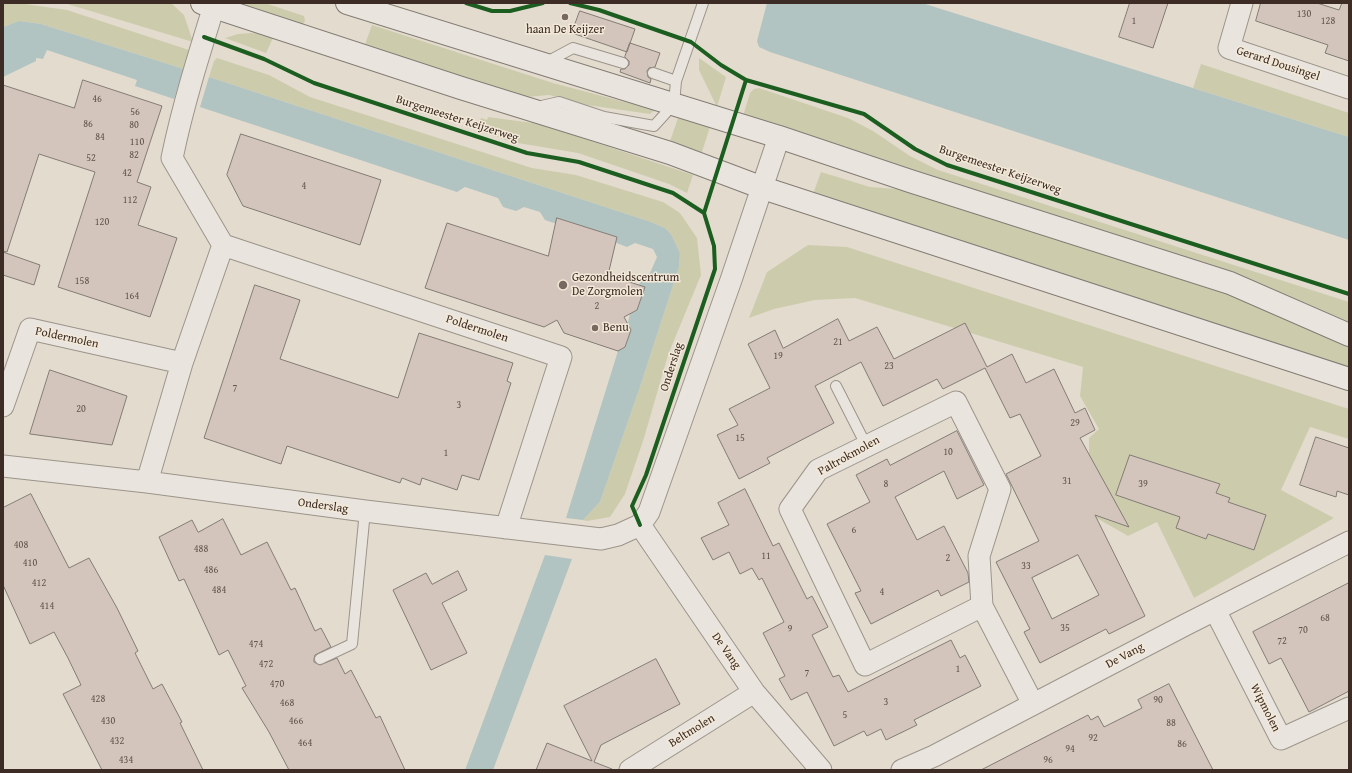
<!DOCTYPE html>
<html>
<head>
<meta charset="utf-8">
<style>
	body { margin:0 }
	#map { position:relative; width:1352px; height:773px; overflow:hidden; background:#e3dbcd; font-family:"Gentium Book Plus",serif }
	canvas { display:block }
	.frame { position:absolute; inset:0; border:4px solid #3d2c25; pointer-events:none }
</style>
</head>
<body>
<div id="map">
<canvas width="1352" height="773"></canvas>
<div class="frame"></div>
</div>
<script>
const context = document.querySelector('canvas').getContext('2d');
context.lineJoin = 'round';
function paint(path, color) { context.fillStyle = color; context.fill(path, 'evenodd'); }
function stroke(path, color, width, dash) { context.strokeStyle = color; context.lineWidth = width; context.lineCap = dash ? 'butt' : 'round'; context.setLineDash(dash || []); context.stroke(path); }
function drawText(font, color, halo, rows, align = 'center') {
  context.font = font + ' "Gentium Book Plus",serif'; context.lineWidth = 3; context.setLineDash([]); context.textBaseline = 'middle'; context.strokeStyle = halo; context.fillStyle = color; for (const [text, x, y, turn = 0] of rows) {
    context.save(); context.translate(x, y); context.rotate((+turn || 0) * Math.PI / 180); context.textAlign = isNaN(turn) ? turn : align; if (halo) context.strokeText(text, 0, 0); context.fillText(text, 0, 0); context.restore();
  }
}
paint(new Path2D(`
	M3 3H18L67 10 192 51 184 69 41 24 19 21 3 27Z
	M64 3H171L184 15 193 42Z
	M232 3H265L304 16 305 21 303 24 298 26Z
	M372 25 553 83 655 110 650 114 587 105 549 95 516 98 364 47Z
	M251 33 265 34 273 38 266 53 225 38 238 34Z
	M217 58 269 75 310 97 532 168 576 175 663 202 680 213 697 238 701 275 668 355 644 438 625 494 610 517 587 521 583 520 600 502 641 384 679 267 680 253 671 234 665 228 651 222 209 77 214 61Z
	M699 58 726 77 717 107 699 70Z
	M1201 64 1349 113V137L1193 88Z
	M759 88 848 118 873 131 910 156 938 170 1349 302V325L743 116 750 93 754 89Z
	M679 115 711 124 700 158 668 147Z
	M488 117 540 124 693 175 687 193 669 184 578 153 512 142 476 130 481 118 487 120Z
	M821 172 870 187 910 190 1227 294 1349 346V369L813 194Z
	M808 245 847 247 1349 409V439L1310 427 1281 490 1334 518 1194 598 1157 522 1128 536 1093 516 1074 461 1089 454V438L1099 429 1080 396 1083 367 855 298 815 300 774 309 749 318 767 272Z`), '#ccccad');
paint(new Path2D(`
	M767 3H922L1349 137V240L770 52 759 47 757 41Z
	M19 21 41 24 184 69 174 99 135 86 137 80 47 50 43 59 36 58V61L3 77V27Z
	M209 77 651 222 665 228 671 234 680 253 679 267 641 384 600 502 583 520 566 518 618 351 625 347 631 331 628 322 630 314 637 310 643 293 639 285 643 276 650 273 657 257 653 249 635 243 627 247 614 242 615 239H617V237L557 218 556 219 558 220 557 224 545 220 540 212 524 207 516 211 503 207 498 198 465 187 457 192 200 107Z
	M545 555 572 559 493 770H465Z`), '#b1c4c1');
const building = new Path2D(`
	M1130 3H1168L1153 48 1119 37Z
	M1261 3H1317L1339 10 1342 3H1349V61L1325 53 1328 45 1256 21Z
	M580 11 635 29 627 52 572 33Z
	M630 43 660 53 655 67 649 68 647 71 648 77 651 79 650 83 620 72 621 69H625L629 65V61L625 57Z
	M83 80 162 106 137 182 151 187 138 225 177 238 150 317 58 287 95 172 39 154 7 252 3 251V85L74 108Z
	M241 134 381 180 360 245 243 206 227 175Z
	M557 218 617 237 608 275 645 287 637 310 624 317 631 330 625 347 618 351 564 333 557 320 544 327 425 288 447 223 548 256Z
	M3 252 40 265 34 285 3 275Z
	M255 285 300 300 280 359 398 398 419 333 513 363 507 381 511 383 479 480 462 475 457 490 422 478 420 485 402 478 400 483 287 446 281 464 204 438 235 344Z
	M838 319 849 341 877 327 894 359 965 323 987 367 1012 354 1026 383 1054 369 1075 413 1085 408 1095 430 1080 438 1129 527 1095 515 1145 616 1109 634 1106 629 1040 663 1024 632 1030 629 996 562 1039 541 1006 474 1041 456 1020 414 1010 418 985 368 943 389 937 379 883 406 861 362 815 386 834 423 767 458 770 463 739 479 717 435 738 425 729 409 770 388 748 344 775 330 783 348ZM1078 555 1099 595 1052 619 1032 578Z
	M50 370 127 396 112 445 30 434Z
	M957 431 984 485 957 499 944 471 895 497 917 540 944 526 968 573 969 582 941 596 938 590 871 624 855 593 861 591 827 524 870 502 856 475 887 459 890 465Z
	M1316 437 1349 448V495L1337 491 1336 497 1300 485Z
	M1130 455 1220 484 1216 493 1230 498 1228 502 1266 515 1254 550 1208 534 1206 539 1176 528 1180 517 1116 495Z
	M745 489 773 546 779 543 807 599 812 596 828 627 812 635 833 677 839 675 848 692 951 640 960 658 965 655 981 686 914 720 917 725 886 740 881 729 867 736 864 731 834 746 807 692 791 700 779 679 785 676 763 633 784 622 762 578 759 580 752 568 740 574 729 552 713 560 701 538 729 525 718 503Z
	M31 494 69 568 89 558 117 608 138 651 135 653 153 689 162 684 182 722 180 723 203 770H102L63 694 81 685 68 658 54 632 30 644 3 585V508Z
	M223 519 241 555 267 542 291 590 295 588 315 631 321 628 331 647 315 655 314 659V662L320 665 337 658 345 674 351 670 376 718 380 716 405 770H289L269 732 242 688 246 686 228 650 219 655 184 579 179 581 159 537 192 520 198 532Z
	M458 571 467 590 442 603 467 653 431 670 393 590 426 573 432 584Z
	M1349 583V691L1309 712 1281 658 1269 664 1253 632Z
	M656 659 680 704 601 745 594 762 612 769V770H536L547 743 592 761 564 706Z
	M1169 684 1213 770H981L1088 715 1091 720 1098 716 1104 727 1142 708 1138 700Z`);
paint(building, '#d3c5bc');
stroke(building, '#837c75', 1);
const service = new Path2D(`
	M545 63 573 48 623 63
	M676 81 703 3
	M537 107 559 102 604 117 654 126 674 104 676 81 653 73
	M836 386 866 445
	M320 659 352 644 365 511`);
const minor = new Path2D(`
	M215 3C199 54 183 105 172 158L223 245 561 357 506 528
	M1242 3 1229 48 1349 88
	M3 406 30 329 182 363
	M3 466 147 482 365 511 601 539 618 535 640 525 649 512 731 280 779 137
	M147 482 182 363 223 245
	M640 525 754 692 821 770
	M982 606 865 665 790 509 818 470 956 402 1000 489 979 556 982 606 1033 704
	M1215 610 1281 739 1349 708
	M630 770 754 692
	M902 770 934 756 1187 624 1349 542`);
const secondary = new Path2D(`
	M202 3 461 88 670 153 763 188 1349 379
	M347 3 779 137 910 181 1230 283 1349 335`);
stroke(service, '#9b948b', 12);
stroke(minor, '#9b948b', 23);
stroke(secondary, '#837c75', 24);
stroke(service, '#e9e5de', 10);
stroke(minor, '#e9e5de', 21);
stroke(secondary, '#e9e5de', 22);
stroke(new Path2D(`
	M466 3 492 11H510L543 3
	M570 3 599 10 691 42 721 65 746 80 864 114 915 149 947 165 1349 294
	M204 37 264 59 314 83 527 153 579 162 673 193 704 213
	M704 213 746 80
	M640 525 632 506 646 475 715 269 714 246 704 213`), '#1b5e20', 4);
for (const [x, y, r, color] of [
	[565,17,4,"#776960"],
	[563,285,5,"#776960"],
	[595,328,4,"#776960"]
]) { const dot = new Path2D(); dot.arc(x, y, r, 0, 2 * Math.PI); context.fillStyle = color; context.fill(dot); stroke(dot, '#f3e9d8', 1.5); }
drawText('10px', '#63534c', null, [
	["130",1304,14],
	["1",1134,21],
	["128",1328,21],
	["46",97,99],
	["56",135,112],
	["86",88,124],
	["80",134,125],
	["84",100,137],
	["110",137,142],
	["82",134,155],
	["52",91,158],
	["42",127,173],
	["4",304,186],
	["112",130,200],
	["120",102,222],
	["158",82,281],
	["164",132,296],
	["2",597,306],
	["21",838,342],
	["19",778,356],
	["23",889,366],
	["7",235,388],
	["3",459,405],
	["20",81,409],
	["29",1075,423],
	["15",740,438],
	["10",948,452],
	["1",446,453],
	["31",1067,481],
	["8",886,484],
	["39",1143,484],
	["6",854,530],
	["408",21,545],
	["488",201,549],
	["11",766,556],
	["2",948,558],
	["410",30,563],
	["33",1026,566],
	["486",211,570],
	["412",39,583],
	["484",219,590],
	["4",882,592],
	["414",47,606],
	["68",1325,618],
	["35",1065,628],
	["9",790,629],
	["70",1303,630],
	["72",1282,641],
	["474",256,644],
	["472",266,664],
	["1",958,669],
	["7",807,673],
	["470",277,684],
	["428",98,699],
	["90",1158,700],
	["3",886,702],
	["468",287,703],
	["5",845,715],
	["430",108,721],
	["466",296,721],
	["88",1171,723],
	["92",1093,738],
	["432",117,741],
	["464",305,743],
	["86",1182,744],
	["94",1070,749],
	["434",126,760],
	["96",1048,760]
]);
drawText('12px', '#3d2c25', '#f3e9d8', [
	["haan De Keijzer",565,30,"center"],
	["Gezondheidscentrum",572,278],
	["De Zorgmolen",572,292],
	["Benu",603,328]
], 'left');
drawText('12px', '#3d2c25', '#f3e9d8', [
	["Gerard Dousingel",1278,64,18],
	["Burgemeester Keijzerweg",457,119,18],
	["Burgemeester Keijzerweg",1000,170,19],
	["Poldermolen",477,329,18],
	["Poldermolen",67,338,12],
	["Onderslag",672,367,-72],
	["Paltrokmolen",849,456,-29],
	["Onderslag",323,506,8],
	["De Vang",726,651,55],
	["De Vang",1125,656,-28],
	["Wipmolen",1265,708,63],
	["Beltmolen",692,731,-32]
]);
</script>
</body>
</html>
